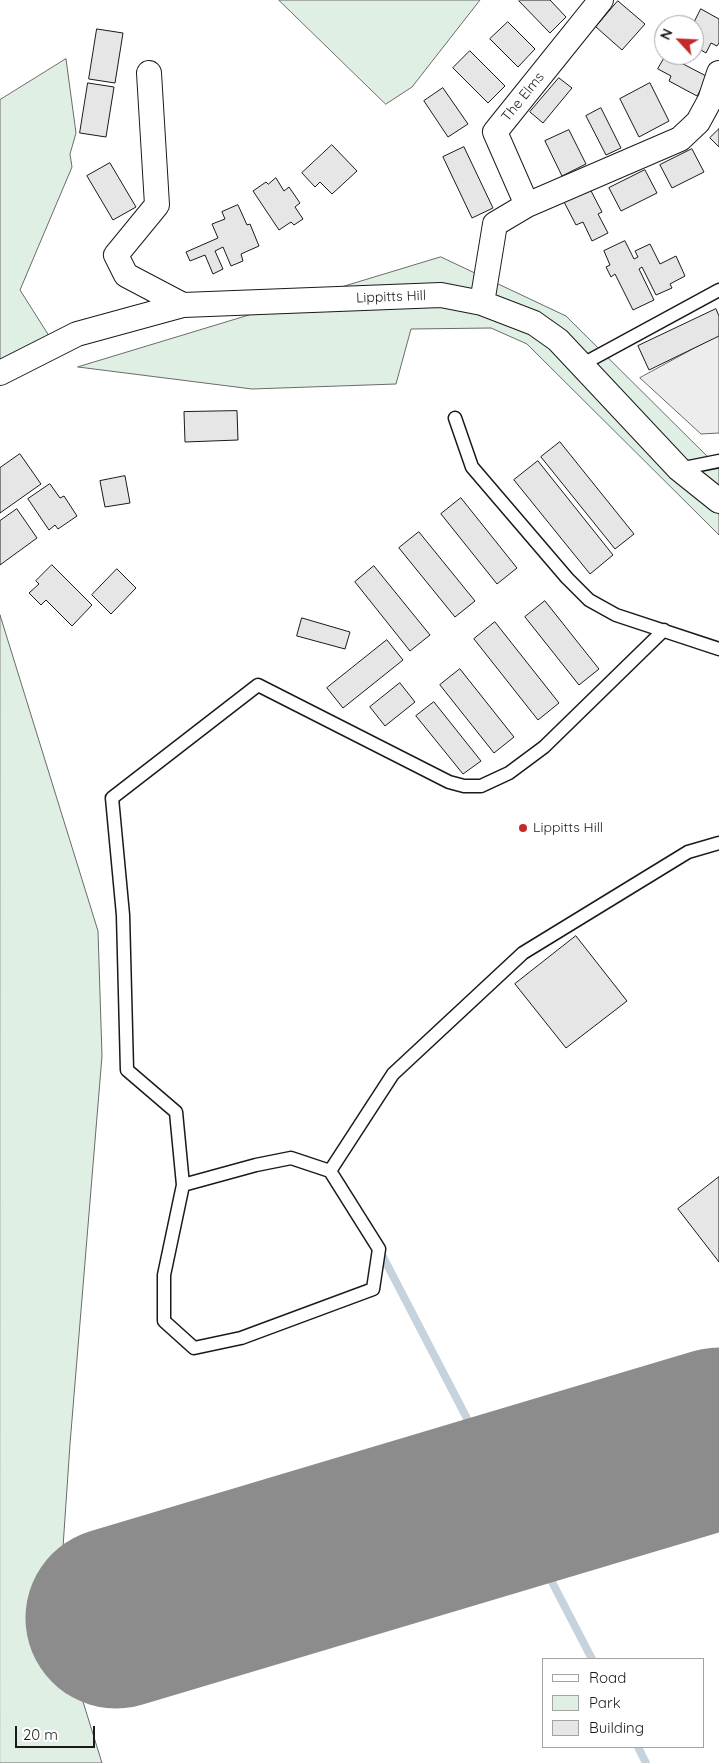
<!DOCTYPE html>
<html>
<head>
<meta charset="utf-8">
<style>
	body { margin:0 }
	#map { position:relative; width:719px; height:1763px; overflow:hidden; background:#fff; font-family:Quicksand,sans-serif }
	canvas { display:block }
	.legend { position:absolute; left:542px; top:1658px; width:162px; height:90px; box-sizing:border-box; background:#fff; border:1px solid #a3a3a3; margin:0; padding:6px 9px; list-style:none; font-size:15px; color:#1a1a1a }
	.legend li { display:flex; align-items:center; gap:10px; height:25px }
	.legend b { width:25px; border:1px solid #a3a3a3 }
	.north { position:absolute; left:654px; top:15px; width:50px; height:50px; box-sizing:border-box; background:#fff; border:1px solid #a3a3a3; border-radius:50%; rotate:295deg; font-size:14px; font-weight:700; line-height:20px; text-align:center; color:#1a1a1a }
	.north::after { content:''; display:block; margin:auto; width:18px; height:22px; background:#c62828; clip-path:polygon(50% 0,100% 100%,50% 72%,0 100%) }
	.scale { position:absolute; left:15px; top:1726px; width:80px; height:22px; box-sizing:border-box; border:2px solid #1a1a1a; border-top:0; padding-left:6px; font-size:15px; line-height:18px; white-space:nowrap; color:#1a1a1a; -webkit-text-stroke:4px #fff; paint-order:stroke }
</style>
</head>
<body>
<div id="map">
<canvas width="719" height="1763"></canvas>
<ul class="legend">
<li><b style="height:6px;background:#fff"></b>Road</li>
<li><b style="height:14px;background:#e0efe3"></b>Park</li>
<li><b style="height:14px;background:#e6e6e6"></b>Building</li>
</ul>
<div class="north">N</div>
<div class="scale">20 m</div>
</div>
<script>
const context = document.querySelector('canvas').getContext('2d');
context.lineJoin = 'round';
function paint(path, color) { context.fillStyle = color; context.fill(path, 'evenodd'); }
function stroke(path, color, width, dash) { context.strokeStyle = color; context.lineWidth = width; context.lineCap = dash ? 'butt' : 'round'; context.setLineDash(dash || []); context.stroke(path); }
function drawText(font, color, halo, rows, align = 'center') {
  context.font = font + ' Quicksand,sans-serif'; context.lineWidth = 4; context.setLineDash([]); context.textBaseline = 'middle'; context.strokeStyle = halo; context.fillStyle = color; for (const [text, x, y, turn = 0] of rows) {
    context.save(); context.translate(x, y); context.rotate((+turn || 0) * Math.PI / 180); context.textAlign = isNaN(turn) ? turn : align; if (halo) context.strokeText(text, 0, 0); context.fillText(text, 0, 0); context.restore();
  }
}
const green = new Path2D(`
	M279 0H480L412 87 386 104Z
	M66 59 76 133 70 154 72 167 20 290 58 350 0 385V100Z
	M441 257 566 316 719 468V535L527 344 491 328 411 329 396 384 252 389 78 367Z
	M0 615 98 931 102 1056 70 1444 58 1621 102 1763H0Z`);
paint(green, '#e0efe3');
stroke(green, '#6a6a6a', 1);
const parking = new Path2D(`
	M719 335V433L701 434 640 378Z`);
paint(parking, '#ededed');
stroke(parking, '#6a6a6a', 1);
stroke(new Path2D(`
	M380 1251 592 1659
	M638 1747 646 1763`), '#c6d2dc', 8);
stroke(new Path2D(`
	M116 1618 719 1438`), '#8c8c8c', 181);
const building = new Path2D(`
	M520 0H550L566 17 550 33 519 1Z
	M618 1 645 24 622 50 596 27Z
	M701 9 719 19V43L717 46 711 43 706 53 694 46V25H693Z
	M508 22 535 49 518 67 490 39Z
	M97 29 123 33 115 83 89 79Z
	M470 51 505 86 488 103 453 68Z
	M666 55 708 77 697 96 669 81 671 76 658 69Z
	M559 78 572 88 543 123 530 112Z
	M88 83 114 87 106 137 80 133Z
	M650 83 669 121 639 137 620 99Z
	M443 88 468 124 448 137 424 101Z
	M601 108 621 148 606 155 586 116Z
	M719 129V147L710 138Z
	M569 130 586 164 562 176 545 141Z
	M332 145 357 171 332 194 320 182 315 187 302 173Z
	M464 147 493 208 472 218 443 157Z
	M692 149 704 172 672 188 660 165Z
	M110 163 136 207 113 220 87 176Z
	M645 170 657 193 621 211 609 188Z
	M276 178 284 191 289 187 300 203 295 207 303 219 294 225 291 222 279 230 253 191 266 182 268 184Z
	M589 187 602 212 598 214 608 233 592 241 583 222 576 225 563 200Z
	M238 205 247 225 250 224 259 246 241 254 243 261 231 266 223 247 215 251 223 269 213 274 205 255 190 261 186 252 218 238 212 224 225 219 222 212Z
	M625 241 634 259 638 257 635 251 650 244 660 264 676 256 685 276 670 284 672 288 656 295 642 267 639 269 654 300 633 310 615 274 611 277 606 267 610 265 604 251Z
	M716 309 719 316V336L649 370 638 346Z
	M237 411 238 440 185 442 184 412Z
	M560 442 634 534 615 549 541 457Z
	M20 454 41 484 0 513V468Z
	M538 461 613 555 590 574 514 480Z
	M125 476 130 503 105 507 100 481Z
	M50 484 60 498 64 496 77 516 58 529 55 525 49 530 28 499Z
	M461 498 517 568 497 584 441 514Z
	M17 509 37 538 0 565V521Z
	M419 532 475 601 455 617 399 548Z
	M52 565 92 605 72 626 46 600 41 605 29 593 39 584 36 581Z
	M374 566 430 635 410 651 355 582Z
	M117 569 136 588 111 614 92 595Z
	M545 601 599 669 579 685 525 617Z
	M302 618 350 632 345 649 297 636Z
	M495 622 559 703 538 720 474 639Z
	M387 640 403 660 343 708 327 688Z
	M460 669 514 737 494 753 440 685Z
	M400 683 415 702 385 726 370 707Z
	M434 702 481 761 463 774 416 716Z
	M576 936 627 1001 566 1048 515 984Z
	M719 1177V1262L678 1209Z`);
paint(building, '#e6e6e6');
stroke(building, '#1a1a1a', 1);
const service = new Path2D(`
	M581 365 719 290
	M455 418 472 467 567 578 589 600 616 615 719 649
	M679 469 719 461
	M291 1158 330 1171 379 1249 373 1289 241 1338 194 1348 164 1321V1275L183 1185 256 1165Z
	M330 1171 393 1074 523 953 688 852 719 843
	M183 1185 176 1112 127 1070 123 915 112 798 258 685 449 782 464 786H481L509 773 544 747 664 630`);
const minor = new Path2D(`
	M149 73 157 205 116 255 126 275 183 305
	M527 205 680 139 698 122 710 100 719 73
	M482 303 495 224 527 205 495 132 601 0
	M0 373 77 334 183 305 441 295 482 303 534 323 558 340 679 469 719 501`);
stroke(service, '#1a1a1a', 15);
stroke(minor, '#1a1a1a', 26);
stroke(service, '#fff', 12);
stroke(minor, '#fff', 24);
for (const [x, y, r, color] of [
	[523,828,5,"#c62828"]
]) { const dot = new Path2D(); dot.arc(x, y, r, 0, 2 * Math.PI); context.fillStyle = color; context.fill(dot); stroke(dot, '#fff', 2); }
drawText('14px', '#1a1a1a', '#fff', [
	["The Elms",523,97,-51],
	["Lippitts Hill",391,297,-2]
]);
drawText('14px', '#1a1a1a', '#fff', [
	["Lippitts Hill",533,828]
], 'left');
</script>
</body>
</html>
